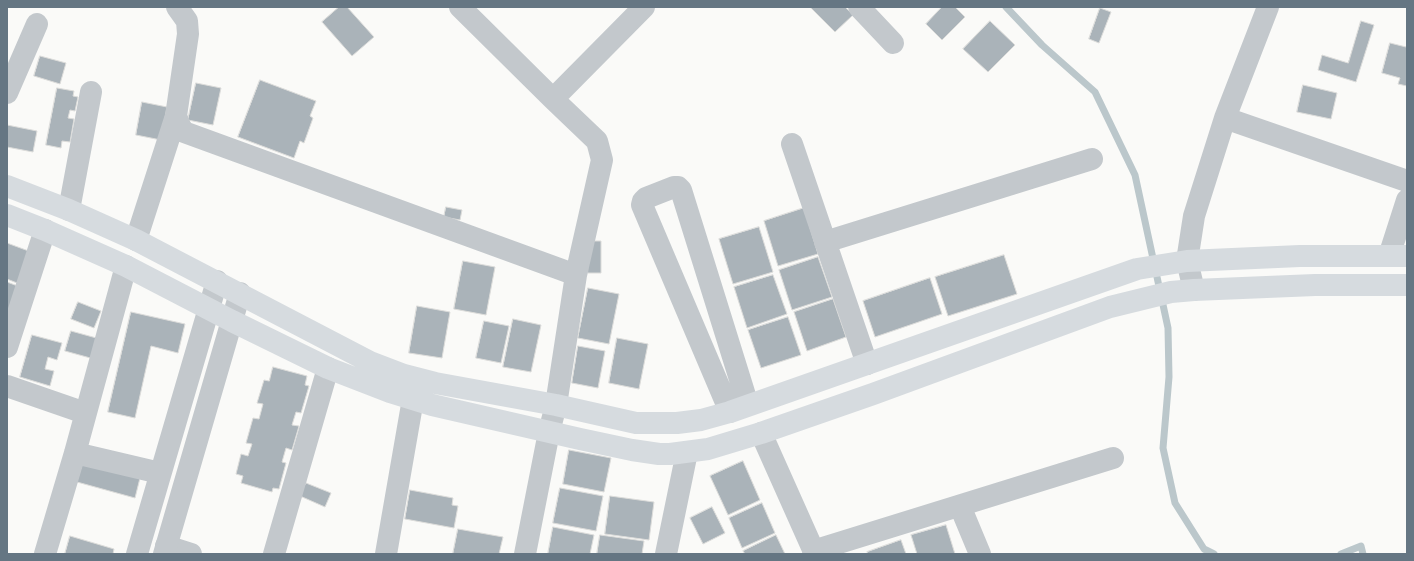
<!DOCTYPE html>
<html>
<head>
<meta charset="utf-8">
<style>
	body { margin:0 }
	#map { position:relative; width:1414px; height:561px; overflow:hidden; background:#fafaf8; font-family:Figtree,sans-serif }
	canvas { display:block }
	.frame { position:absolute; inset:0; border:8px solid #657683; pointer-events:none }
</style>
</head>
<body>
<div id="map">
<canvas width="1414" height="561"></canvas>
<div class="frame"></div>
</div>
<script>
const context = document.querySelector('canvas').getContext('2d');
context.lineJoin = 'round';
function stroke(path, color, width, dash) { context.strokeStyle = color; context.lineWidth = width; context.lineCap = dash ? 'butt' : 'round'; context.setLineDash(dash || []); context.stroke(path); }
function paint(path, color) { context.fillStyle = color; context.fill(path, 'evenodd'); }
stroke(new Path2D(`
	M1006 7 1042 45 1095 92 1135 175 1168 328 1169 377 1163 448 1175 503 1204 549 1214 554
	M1341 554 1361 546 1363 554`), '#bbc7cb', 7);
const building = new Path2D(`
	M339 7H347L374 37 352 56 322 22Z
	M812 7H845L853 15 835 32 811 8Z
	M942 7H955L965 17 942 40 926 24Z
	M1100 8 1111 12 1099 43 1089 39Z
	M990 21 1015 45 988 72 963 49Z
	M1361 21 1374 25 1356 82 1318 70 1322 55 1348 63Z
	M1390 43 1406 47 1407 44V86L1398 84 1400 78 1382 73Z
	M40 56 66 63 60 84 34 76Z
	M260 80 316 101 310 116 313 118 304 143 300 141 294 158 238 137Z
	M196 83 221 88 213 125 188 120Z
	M1303 85 1337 93 1331 119 1297 112Z
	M57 88 74 91 73 96 78 97 75 111 70 110 68 118 74 119 70 142 62 141 61 148 46 145Z
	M142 102 167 107 161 140 136 135Z
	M7 125 37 131 33 152 7 147Z
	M446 207 462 210 460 220 444 217Z
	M804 208 818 254 778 266 764 221Z
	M759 227 773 272 733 284 719 239Z
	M588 241H601V273H588Z
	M7 243 34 253 22 285 7 279Z
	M1004 255 1017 294 948 316 935 277Z
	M818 257 832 297 792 310 779 270Z
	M463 261 495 267 486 315 454 309Z
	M773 275 787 314 747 328 734 287Z
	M930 278 942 314 875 337 863 301Z
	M7 282 23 288 7 322Z
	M588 288 619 294 609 344 578 338Z
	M833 299 846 337 807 351 794 312Z
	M78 302 101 311 94 328 71 319Z
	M417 306 450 312 442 358 409 353Z
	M131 312 185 324 178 353 151 346 135 418 108 412Z
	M788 317 801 355 761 368 748 330Z
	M513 319 541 325 531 372 503 367Z
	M484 321 509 326 501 363 476 358Z
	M71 331 100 339 94 359 65 351Z
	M32 335 62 343 57 360 48 357 45 369 54 371 50 386 20 377Z
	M617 338 648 344 639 389 609 383Z
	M578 346 605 351 598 388 572 383Z
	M273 367 307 376 305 385 309 386 301 413 296 412 292 425 299 426 292 450 286 448 282 462 286 463 279 489 273 488 272 492 241 483 243 476 236 474 241 454 248 456 252 444 246 443 253 418 259 419 263 404 257 403 264 380 269 381Z
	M569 450 611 458 604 492 563 484Z
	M743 461 760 500 728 515 710 476Z
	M83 463 140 478 135 498 77 482Z
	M306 483 331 493 325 507 300 496Z
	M560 488 603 496 596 531 553 523Z
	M410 490 453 498 452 505 458 506 454 528 405 519Z
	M610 496 654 502 649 540 605 534Z
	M762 503 775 533 742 548 729 518Z
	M712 507 725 533 703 544 690 518Z
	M946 525 955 554H917L911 535Z
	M553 527 594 535 590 554H548Z
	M458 529 503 537 499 554H453Z
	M600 535 644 541 642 554H597Z
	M776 535 785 554H745L743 551Z
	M70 536 114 549 113 554H65Z
	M901 540 906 554H868L867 552Z`);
paint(building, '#aab3b9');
stroke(building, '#dcdcda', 1);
stroke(new Path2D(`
	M177 7 187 21 188 34 176 116 180 126 184 132 576 275
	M460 7 553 99 597 141 602 160 576 275 556 405 549 432 525 554
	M859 7 893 43
	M1268 7 1225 118 1407 181
	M7 93 37 24
	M553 99 644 7
	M792 144 867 364
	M69 210 91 92
	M136 240 176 116
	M825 242 1092 159
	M1389 256 1407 200
	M1194 290 1187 261 1194 216 1225 118
	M7 347 45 230
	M7 386 85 413
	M730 412 642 205 643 201 646 198 674 187H678L681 190 748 405
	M761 433 815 554
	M75 453 160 473
	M960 506 980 554
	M166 546 191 554
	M813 551 1113 458
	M45 554 75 453 126 266
	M274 554 328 368
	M386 554 413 399
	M666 554 687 452`), '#c3c8cc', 22);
stroke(new Path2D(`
	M137 554 217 281
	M164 554 240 293`), '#c3c8cc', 22);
stroke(new Path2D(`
	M7 186 69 210 136 240 370 362 404 375 435 383 556 405 636 423H677L701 420 730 412 1137 269 1187 261 1300 256H1407
	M7 215 45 230 126 266 232 321 328 368 390 392 432 405 580 439 632 450 659 454H670L708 449 761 433 873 394 1110 307 1171 292 1194 290 1315 285H1407`), '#d6dbdf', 22);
</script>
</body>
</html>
